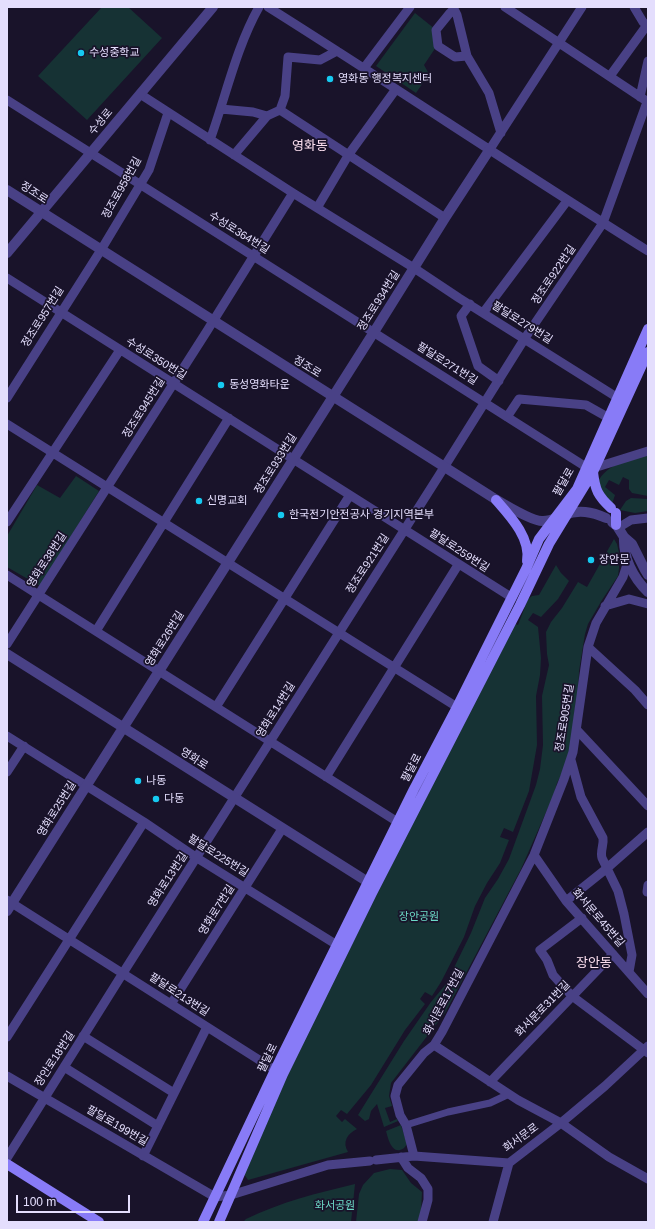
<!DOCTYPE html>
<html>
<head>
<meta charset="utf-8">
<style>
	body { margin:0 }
	#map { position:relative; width:655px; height:1229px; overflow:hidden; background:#19132a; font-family:Arial,sans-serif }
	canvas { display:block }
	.frame { position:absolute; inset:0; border:8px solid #e4defd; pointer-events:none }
	.scale { position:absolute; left:16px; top:1195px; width:114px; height:18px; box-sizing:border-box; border:2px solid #e4defd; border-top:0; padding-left:5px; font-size:12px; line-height:14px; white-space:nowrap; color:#e4defd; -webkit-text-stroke:3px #19132a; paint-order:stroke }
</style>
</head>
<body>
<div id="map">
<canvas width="655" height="1229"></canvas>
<div class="frame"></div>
<div class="scale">100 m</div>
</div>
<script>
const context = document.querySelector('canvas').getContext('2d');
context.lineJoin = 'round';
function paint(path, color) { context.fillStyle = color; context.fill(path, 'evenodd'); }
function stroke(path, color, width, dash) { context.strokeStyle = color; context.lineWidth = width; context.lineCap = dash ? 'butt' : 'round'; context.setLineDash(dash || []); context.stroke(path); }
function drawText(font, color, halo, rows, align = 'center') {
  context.font = font + ' Arial,"Noto Sans KR",sans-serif'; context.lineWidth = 3.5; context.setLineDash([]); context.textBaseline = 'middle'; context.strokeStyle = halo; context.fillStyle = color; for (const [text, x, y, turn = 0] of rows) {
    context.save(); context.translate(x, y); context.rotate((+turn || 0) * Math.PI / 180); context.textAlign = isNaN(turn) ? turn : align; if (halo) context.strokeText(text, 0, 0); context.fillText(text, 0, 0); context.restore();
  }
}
paint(new Path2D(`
	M102 7H128L162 38 87 120 38 76Z
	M415 13 435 29 436 47 424 65 429 74 416 93 376 66Z
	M648 453V496L632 493 629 489V480L623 477 619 485 609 480 605 487 615 495 612 504 604 498 598 482C606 464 631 459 648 453Z
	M76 476 99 491 40 586 7 567V536L37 485 60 498Z
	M631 498 648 499V511L635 513 620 510 626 501Z
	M614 539 617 544 619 553V568L618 576 602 600 588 624 585 634 579 671 578 698 576 700 571 744 566 765 557 783 554 794 521 869 445 1013 391 1083 389 1096 392 1106 385 1108 390 1122 397 1119 398 1121 384 1127 377 1104 371 1111 369 1119 365 1121 358 1115 404 1041 431 1002 446 984 471 933 485 898 498 879 509 859 536 785 540 769 543 745 542 696 549 665 547 654 546 632 551 622 562 608 578 582 587 587Z
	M556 565 561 573 569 581 558 599 541 617 533 613 528 620 538 627 541 658 540 675 536 696 537 745 529 791 513 832 504 828 500 837 509 840 500 863 487 883 475 906 464 937 441 982 432 996 425 992 420 999 425 1004 405 1030 371 1085 347 1114 341 1110 336 1116 342 1122 345 1119 357 1129C347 1134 342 1142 348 1152L248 1180 244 1174 286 1075 513 623 518 625 528 599 532 596 539 595Z
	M401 1125 407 1144C405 1147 404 1149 400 1150 391 1152 388 1138 386 1131Z
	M390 1169 402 1170 411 1183 422 1192 421 1212 418 1222H356L359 1194 363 1185 374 1173Z
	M355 1184 351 1222H243L246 1219C281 1202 317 1193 355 1184Z`), '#163234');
stroke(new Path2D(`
	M406 1125 448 1112 490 1103 509 1094`), '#494186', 7);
stroke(new Path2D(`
	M268 7C395 87 520 171 648 251
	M453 7 457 15 467 56 489 93 501 133
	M505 7 648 102
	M634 7 643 22 648 26
	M454 9 449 14 436 30 438 46 455 57 467 56
	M364 68 410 7
	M610 76 647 25
	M140 94 293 193 414 268 459 298 618 398
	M640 97 648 61
	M7 100 586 467
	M221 109 253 112 267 116
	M280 110 445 218
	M210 140C226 96 236 48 259 7
	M490 149 582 7
	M234 155 267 116 280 110 285 96 288 57 320 60 337 51
	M317 208 349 154 396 89
	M7 278 511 597
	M470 304 461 316 478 366 499 381
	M483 313 567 201
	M7 398 101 250 149 170 168 113
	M507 417 519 399 586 405 609 418
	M7 424 457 707
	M597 465 600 466 648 451
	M7 522 120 350
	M618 528 631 520 648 518
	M7 575 404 826
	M605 606 629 599 648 604
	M96 631 229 418
	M7 644 207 331 293 193
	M588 647 635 690 648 705
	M216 707 350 495
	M577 730 648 806
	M7 736 144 822 197 858 337 945
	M571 760 581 797 603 838C604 845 600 851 602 858L618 891 624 914 632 955 629 972
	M7 772 24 746
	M326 777 458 565
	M534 855 566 901 648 994
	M647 892 648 885
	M7 900 275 1070
	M566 901 606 869 648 832
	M582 918 540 950 547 960 553 975 572 996 648 1053
	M171 1004 282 829
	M83 1036 174 1093
	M7 1037 144 822
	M434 1045 518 1100 561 1123 609 1157 648 1179
	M64 1067 158 1126
	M7 1076 215 1197 231 1195 328 1165 370 1161
	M490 1082 613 954
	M143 1156 207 1027
	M414 1156 406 1125 400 1115 395 1096 398 1085 424 1053 434 1045 442 1032 534 855 564 779 573 752 588 647 596 623 623 577 628 561
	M401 1157 408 1168 421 1178 428 1189V1200L422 1222
	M7 1158 123 973 438 477 525 338 603 223 647 102
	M376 1160 414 1156 509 1163 561 1123 605 1086 648 1046
	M493 1222 509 1163`), '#494186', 9);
stroke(new Path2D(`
	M7 190 492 497C502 503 533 522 543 521 550 521 558 517 564 515 579 509 592 512 606 518
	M7 253 213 7
	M612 522 617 526 624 537 632 544 645 570 648 575
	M624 537C623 557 633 578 648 592
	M7 654 368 882
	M7 911 374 332 445 218 490 149`), '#494186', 10);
stroke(new Path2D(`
	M593 472C595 490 598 496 611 508
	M496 500C510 516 531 538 527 561
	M616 525V513
	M7 1164 99 1222
	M203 1222 277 1066 414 789 457 707 526 569 539 539 577 489 648 329
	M219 1222 283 1074 372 893 520 605 549 544 593 472 648 352`), '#887bf7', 10);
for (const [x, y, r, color] of [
	[81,53,4,"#16caf1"],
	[330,79,4,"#16caf1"],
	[221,385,4,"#16caf1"],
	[199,501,4,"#16caf1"],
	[281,515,4,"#16caf1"],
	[591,560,4,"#16caf1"],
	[138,781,4,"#16caf1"],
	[156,799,4,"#16caf1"]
]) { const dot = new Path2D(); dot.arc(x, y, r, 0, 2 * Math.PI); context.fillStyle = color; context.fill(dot); stroke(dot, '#19132a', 1.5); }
drawText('11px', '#e4defd', '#19132a', [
	["수성중학교",89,53],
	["영화동 행정복지센터",338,79],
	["동성영화타운",229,385],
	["신명교회",207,501],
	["한국전기안전공사 경기지역본부",289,515],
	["장안문",599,560],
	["나동",146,781],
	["다동",164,799]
], 'left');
drawText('11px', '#e4defd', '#19132a', [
	["수성로",101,122,-50],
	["정조로958번길",122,188,-61],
	["정조로",34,193,33],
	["수성로364번길",239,233,32],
	["정조로922번길",554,275,-56],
	["정조로934번길",379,301,-58],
	["정조로957번길",43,317,-58],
	["팔달로279번길",522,323,32],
	["수성로350번길",156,359,32],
	["팔달로271번길",447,364,32],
	["정조로",307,367,32],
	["정조로945번길",144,408,-58],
	["정조로933번길",276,464,-58],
	["팔달로",564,482,-60],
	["팔달로259번길",459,551,33],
	["영화로38번길",47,560,-57],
	["정조로921번길",368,564,-57],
	["영화로26번길",165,639,-58],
	["영화로14번길",276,710,-58],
	["정조로905번길",565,718,-81],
	["영화로",194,759,33],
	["팔달로",412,768,-62],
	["영화로25번길",57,809,-58],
	["팔달로225번길",218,856,32],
	["영화로13번길",168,880,-57],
	["영화로7번길",217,910,-58],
	["화서문로45번길",598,918,49],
	["팔달로213번길",179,995,33],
	["화서문로17번길",444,1002,-62],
	["화서문로31번길",543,1009,-46],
	["팔달로",268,1058,-64],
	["장안로18번길",55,1059,-57],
	["팔달로199번길",117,1126,30],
	["화서문로",521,1138,-36]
]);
drawText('11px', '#6ddac7', '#19132a', [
	["장안공원",419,917],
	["화서공원",335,1206]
]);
drawText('13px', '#fde0f0', '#19132a', [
	["영화동",310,146],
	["장안동",594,963]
]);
</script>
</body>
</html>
